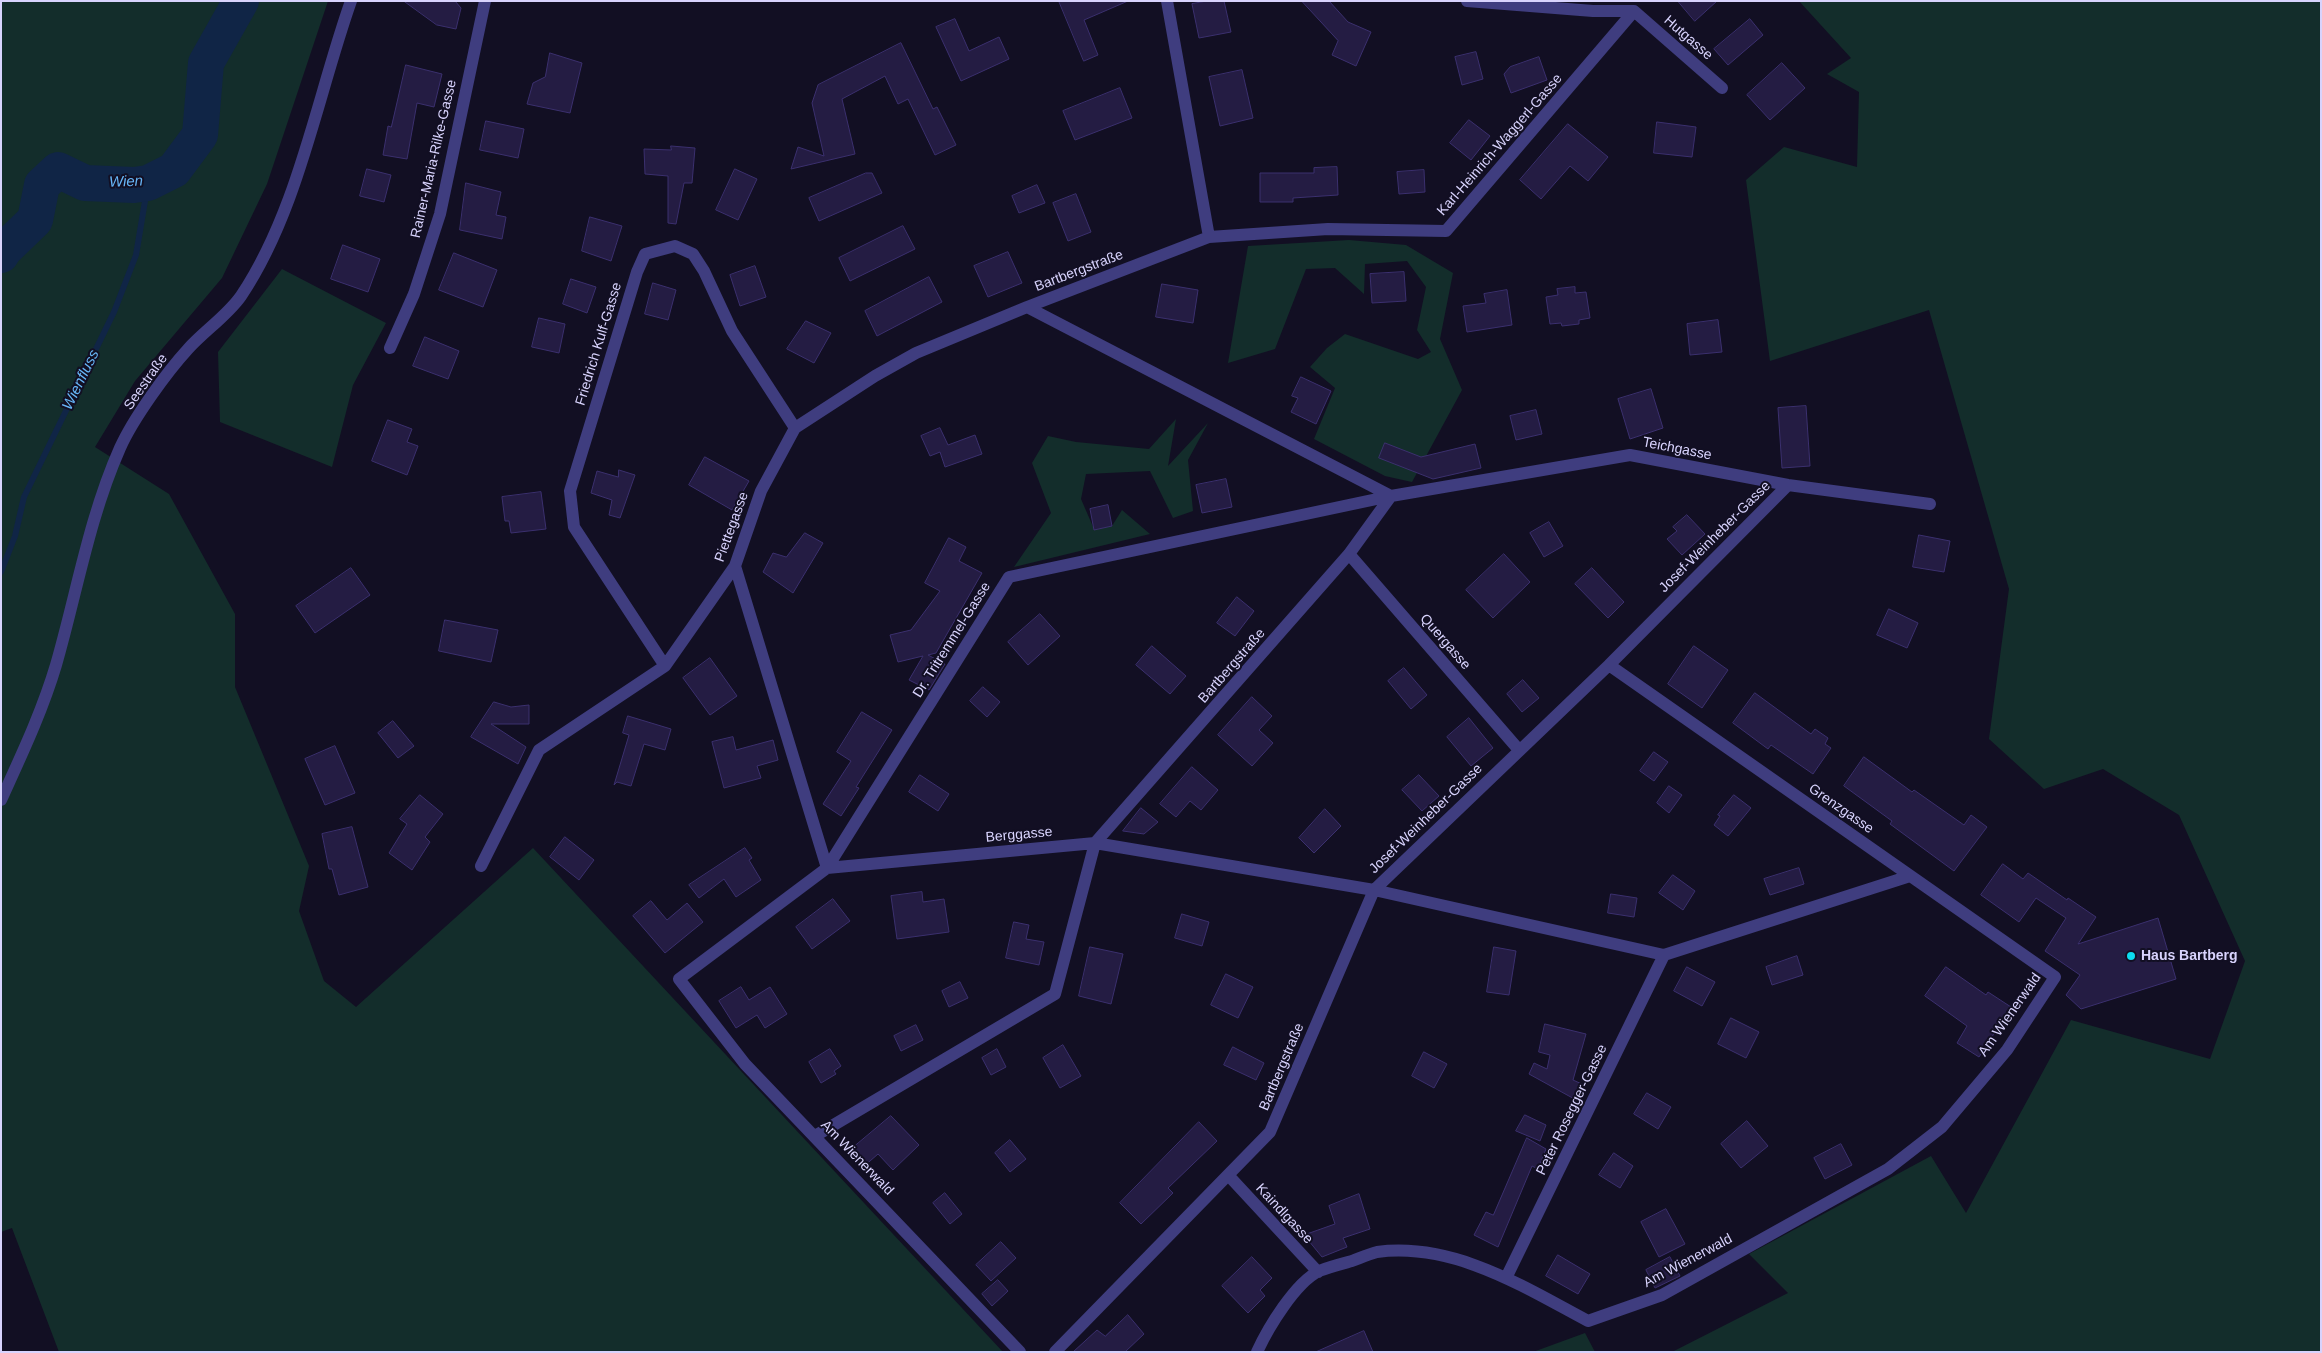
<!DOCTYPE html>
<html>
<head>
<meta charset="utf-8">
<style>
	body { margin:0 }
	#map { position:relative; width:2322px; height:1353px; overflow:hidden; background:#120f23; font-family:Arial,sans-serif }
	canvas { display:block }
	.frame { position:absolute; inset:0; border:2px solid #d8d3fd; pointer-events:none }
</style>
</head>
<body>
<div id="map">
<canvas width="2322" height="1353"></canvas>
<div class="frame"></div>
</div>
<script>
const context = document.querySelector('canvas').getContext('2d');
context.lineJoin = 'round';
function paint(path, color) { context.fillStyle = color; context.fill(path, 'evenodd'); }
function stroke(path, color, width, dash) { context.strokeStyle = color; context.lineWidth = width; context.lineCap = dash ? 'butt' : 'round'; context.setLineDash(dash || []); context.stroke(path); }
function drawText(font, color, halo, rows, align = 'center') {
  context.font = font + ' Arial,sans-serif'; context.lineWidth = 4; context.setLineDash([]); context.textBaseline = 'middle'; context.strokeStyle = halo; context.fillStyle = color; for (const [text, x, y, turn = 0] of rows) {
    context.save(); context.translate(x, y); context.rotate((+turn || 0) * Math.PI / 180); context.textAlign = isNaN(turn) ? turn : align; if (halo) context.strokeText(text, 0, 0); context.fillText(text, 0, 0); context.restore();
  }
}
paint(new Path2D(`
	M1 1H328L267 184 222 278 135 381 95 447 169 494 235 614V687L309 866 299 911 324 981 356 1007 533 848 1003 1352H59L12 1228 1 1232Z
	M1799 1H2321V1352H1672L1788 1293 1749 1254 1931 1156 1966 1213 2071 1020 2210 1059 2245 961 2179 815 2103 769 2044 789 1989 739 2009 589 1929 310 1770 361 1746 180 1784 147 1857 167 1859 92 1827 74 1851 58Z
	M1349 240 1406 245 1453 273 1440 339 1462 390 1412 482 1385 476 1314 439 1335 388 1310 367 1327 348 1345 334 1418 359 1431 352 1417 330 1426 287 1407 261 1365 264 1364 294 1335 268 1306 269 1275 349 1228 363 1248 246Z
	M282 269 386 323 353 385 332 467 220 422 218 352Z
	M1176 419 1168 466 1208 423 1188 460 1193 511 1173 518 1150 471 1086 474 1081 499 1094 529 1112 526 1122 510 1150 534 1014 567 1051 513 1032 463 1048 436 1076 442 1149 449Z
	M1585 1333 1595 1352H1533Z`), '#132d2b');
stroke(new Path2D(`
	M1 572 15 536 24 497 114 312 136 255 148 183`), '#102546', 6);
stroke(new Path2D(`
	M1 255 4 250 35 220 42 185 58 170 85 183 134 185 148 183 174 170 200 135 206 63 241 1`), '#102546', 36);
const building = new Path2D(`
	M404 1H455L461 8 456 29 437 25Z
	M1059 1H1128L1084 20 1098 55 1084 61Z
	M1207 1H1224L1231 32 1199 38 1192 4Z
	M1302 1H1329L1348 22 1371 32 1356 66 1332 55 1338 41Z
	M1678 1H1717L1695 21Z
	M955 19 969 51 999 37 1009 59 961 81 936 27Z
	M1750 19 1763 35 1728 65 1714 49Z
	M901 43 933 109 937 107 956 145 935 155 908 99 898 104 885 76 842 99 855 154 791 169 798 147 824 156 812 103 818 85Z
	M1476 52 1483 79 1462 85 1455 57Z
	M550 53 582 63 570 113 527 104 533 83 545 77Z
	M1539 57 1547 80 1511 93 1504 74 1510 67Z
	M1782 63 1805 88 1770 120 1747 95Z
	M406 65 442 74 434 107 417 103 407 159 383 155 388 126 391 127Z
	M1242 70 1253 118 1220 126 1209 77Z
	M1120 88 1132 118 1075 140 1063 111Z
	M1469 120 1490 136 1471 160 1450 143Z
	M486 121 524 129 518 158 480 150Z
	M1657 122 1696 127 1692 157 1654 153Z
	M1568 124 1608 157 1588 181 1570 166 1541 199 1520 180Z
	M671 146 695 148 692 183H684L676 224 668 223V176L645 174 644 149 671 150Z
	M1337 167 1338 195 1293 198V202H1260V173H1314V168Z
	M367 169 391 175 384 202 360 196Z
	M735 169 757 179 738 220 716 210Z
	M1424 170 1425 192 1399 194 1397 172Z
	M866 173H872L882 193 819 221 809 198Z
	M466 183 501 192 496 215 506 217 502 239 460 230Z
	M1037 185 1045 203 1019 213 1012 196Z
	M1076 194 1091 232 1068 241 1053 203Z
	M590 217 622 226 611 261 582 251Z
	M903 226 915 249 850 281 839 258Z
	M343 245 380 259 368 292 331 279Z
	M1008 252 1022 283 988 297 974 266Z
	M454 253 497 270 483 307 439 290Z
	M755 266 766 297 740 306 730 275Z
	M1404 272 1406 301 1372 303 1370 274Z
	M929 277 942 302 877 336 865 311Z
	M571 279 596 287 587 313 563 304Z
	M653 283 676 290 668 320 645 314Z
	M1162 284 1198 290 1193 323 1156 317Z
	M1575 287V293L1586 292 1590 318 1579 320V324L1562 326 1561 323 1550 324 1546 297 1558 295 1557 289Z
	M1507 290 1512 325 1467 332 1463 306 1486 303 1484 294Z
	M539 318 565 324 559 353 532 347Z
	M1718 320 1722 352 1690 355 1687 324Z
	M806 321 831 333 814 363 787 349Z
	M425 337 459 351 448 379 413 366Z
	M1301 377 1331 391 1316 424 1291 412 1298 398 1292 396Z
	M1651 389 1663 428 1630 439 1618 399Z
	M1806 406 1810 466 1782 468 1778 408Z
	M1536 410 1542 434 1516 440 1510 416Z
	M388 420 412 429 407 442 418 446 407 475 372 461Z
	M940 428 948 445 975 435 982 454 945 467 940 452 930 456 921 436Z
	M1385 443 1421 457 1475 444 1481 468 1433 479 1379 458Z
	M705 457 749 481 732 510 689 485Z
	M619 470 635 475 620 518 609 515 612 500 591 493 597 471 618 477Z
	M1226 479 1232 507 1202 513 1196 485Z
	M541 492 546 529 511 533 509 521H505L502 497Z
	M1108 505 1112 526 1094 530 1090 509Z
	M1687 515 1705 534 1682 555 1667 539 1677 531 1673 527Z
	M1549 522 1563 546 1544 557 1530 533Z
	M805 533 823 543 793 593 763 572 773 553 786 557Z
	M1919 535 1950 541 1944 572 1913 567Z
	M949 538 966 547 959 561 982 573 936 653 928 655 945 664 929 690 909 680 923 656 898 662 890 635 911 630 940 591 925 583Z
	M1504 554 1530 582 1493 618 1466 590Z
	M351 568 370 595 315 633 296 606Z
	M1592 568 1624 602 1608 618 1575 584Z
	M1237 597 1254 611 1235 636 1217 623Z
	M1889 609 1918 623 1907 648 1877 635Z
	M1040 614 1060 636 1028 665 1008 642Z
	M445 620 498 630 491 662 439 651Z
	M1152 646 1186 676 1170 694 1136 665Z
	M1694 646 1728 670 1702 708 1668 684Z
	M710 658 737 696 710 715 683 678Z
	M1404 668 1427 695 1411 709 1388 681Z
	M1523 680 1539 698 1522 712 1507 694Z
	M983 687 1000 702 987 717 970 701Z
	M1755 693 1811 734 1815 729 1828 738 1825 744 1831 748 1813 774 1771 745 1768 749 1733 723Z
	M1252 697 1272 716 1259 730 1273 743 1252 766 1218 735Z
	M494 702 511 707 529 705V724H491L526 747 518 764 471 737Z
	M862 712 892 730 856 787 859 788 841 816 823 804 851 761 837 752Z
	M628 716 671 729 665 750 644 744 631 786 617 782 614 785 629 735 623 733Z
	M1469 718 1493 748 1471 766 1447 737Z
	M393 721 414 746 398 758 378 733Z
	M733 737 736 750 773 740 778 760 757 766 761 778 724 788 712 742Z
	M335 746 355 793 325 805 305 759Z
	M1654 752 1668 762 1654 781 1640 771Z
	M1864 757 1912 792 1914 790 1964 825 1971 815 1987 827 1954 871 1890 824 1892 821 1844 786Z
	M1192 767 1218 790 1201 810 1190 801 1176 817 1160 804Z
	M920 775 949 794 938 811 909 792Z
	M1419 775 1439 796 1422 811 1402 790Z
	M1669 786 1682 795 1669 813 1657 803Z
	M420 795 443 814 425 837 430 842 412 870 389 853 407 824 400 819Z
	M1734 795 1751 808 1728 836 1714 825 1720 816 1718 815Z
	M1141 808 1158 822 1144 834 1123 831Z
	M1325 809 1341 826 1314 853 1299 838Z
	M352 827 368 887 339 895 332 869H329L322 834Z
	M565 837 594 860 579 880 550 857Z
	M745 848 752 858 749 860 761 880 736 897 724 879 699 898 689 885Z
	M2003 864 2023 879 2028 873 2067 900 2068 898 2096 917 2078 944 2158 918 2176 979 2081 1009 2066 995 2080 975 2045 951 2066 918 2036 898 2019 922 1981 895Z
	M1799 868 1804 884 1770 895 1764 879Z
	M1673 875 1695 891 1683 910 1659 893Z
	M922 892 923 902 944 899 949 932 897 939 891 896Z
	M1611 894 1637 898 1634 917 1608 913Z
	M833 899 850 921 812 949 796 927Z
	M651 901 667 920 687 903 703 922 665 953 633 916Z
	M1182 914 1209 922 1202 946 1175 938Z
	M1014 922 1029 925 1026 939 1044 942 1039 965 1006 958Z
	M1090 947 1123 954 1111 1004 1079 996Z
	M1494 947 1516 951 1509 995 1487 992Z
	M1797 956 1803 975 1772 985 1766 967Z
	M1687 967 1715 982 1702 1006 1674 991Z
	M1946 967 1986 995 1988 992 2011 1007 1979 1057 1957 1043 1967 1026 1925 996Z
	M1226 974 1253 987 1238 1018 1211 1005Z
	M960 982 968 998 949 1007 942 991Z
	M741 987 749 1000 770 987 787 1014 765 1028 757 1015 736 1028 719 1001Z
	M1731 1018 1759 1032 1746 1058 1718 1044Z
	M1545 1024 1586 1034 1573 1080 1584 1085 1578 1101 1529 1074 1534 1063 1547 1069 1550 1055 1539 1052Z
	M916 1025 923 1040 901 1051 894 1036Z
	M1063 1045 1081 1076 1060 1088 1043 1058Z
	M1233 1047 1264 1063 1256 1080 1224 1065Z
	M830 1049 841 1066 834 1071 836 1074 821 1083 809 1062Z
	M997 1049 1006 1067 991 1075 982 1058Z
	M1424 1052 1447 1064 1434 1088 1412 1076Z
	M1647 1093 1671 1107 1658 1129 1634 1114Z
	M1525 1115 1546 1125 1540 1141 1516 1131Z
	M891 1116 919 1145 893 1170 878 1154 862 1168 848 1152Z
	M1747 1121 1768 1146 1741 1168 1721 1144Z
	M1199 1122 1217 1141 1168 1188 1173 1193 1141 1224 1120 1203Z
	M1527 1138 1546 1149 1538 1169 1532 1166 1498 1247 1474 1235 1486 1212 1493 1215Z
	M1010 1140 1026 1159 1010 1172 995 1153Z
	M1841 1144 1852 1165 1825 1179 1814 1158Z
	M1614 1153 1633 1166 1620 1188 1599 1175Z
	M945 1193 962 1214 950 1224 933 1203Z
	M1359 1194 1370 1229 1343 1238 1347 1247 1322 1257 1304 1235 1335 1224 1329 1206Z
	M1666 1209 1685 1244 1659 1257 1641 1222Z
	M1001 1242 1016 1258 991 1281 976 1265Z
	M1558 1255 1590 1274 1578 1294 1546 1276Z
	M1252 1257 1272 1278 1260 1290 1265 1296 1248 1313 1222 1286Z
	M1670 1257 1680 1276 1655 1288 1646 1270Z
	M998 1280 1008 1291 992 1306 982 1294Z
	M1128 1315 1144 1334 1125 1352H1073L1097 1330 1105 1336Z
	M1364 1331 1373 1352H1316Z`);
paint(building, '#241c43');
stroke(building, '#3b306e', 1);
stroke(new Path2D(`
	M1467 1 1593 11H1634
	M1634 11 1722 88
	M1209 237 1328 229 1446 231 1634 11
	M390 348 414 294 440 214 485 1
	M1788 485 1609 665 1374 890 1664 955 1910 876
	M1349 554 1519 750
	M735 566 827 868 1095 843 1055 994 815 1136
	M665 666 574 527 570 491 637 272 645 254 675 246 693 254 704 271 732 331 795 428
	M1 800C21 756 42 712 56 665 77 592 89 518 120 448 133 419 166 373 188 349 204 331 227 316 241 296 298 211 317 97 351 1
	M481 866 539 750 665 666 735 566 761 491 795 428 875 376 916 353 1027 307
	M1229 1176 1318 1272
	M1506 1278 1664 955
	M1020 1352 745 1064 679 979 827 868 1009 577 1391 496 1630 455 1788 485 1930 504
	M1055 1352 1270 1132 1374 890 1095 843 1349 554 1391 496 1027 307 1209 237 1167 1
	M1257 1352C1268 1328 1295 1283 1319 1271 1329 1267 1341 1264 1352 1261 1360 1258 1369 1254 1377 1252 1454 1242 1524 1287 1588 1321L1662 1295 1888 1169 1942 1127 2007 1050 2055 977 1609 665`), '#3f3d7f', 12);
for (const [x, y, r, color] of [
	[2131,956,5,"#0cdbf0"]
]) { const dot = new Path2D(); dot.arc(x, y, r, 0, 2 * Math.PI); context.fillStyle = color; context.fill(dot); stroke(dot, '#120f23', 2); }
drawText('14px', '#d8d3fd', '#120f23', [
	["Hutgasse",1688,38,41],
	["Karl-Heinrich-Waggerl-Gasse",1500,145,-49],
	["Rainer-Maria-Rilke-Gasse",434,159,-77],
	["Bartbergstraße",1079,271,-21],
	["Friedrich Kulf-Gasse",599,344,-73],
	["Seestraße",146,382,-55],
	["Teichgasse",1677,449,11],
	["Piettegasse",732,527,-70],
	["Josef-Weinheber-Gasse",1715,537,-45],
	["Dr. Tritremmel-Gasse",952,640,-58],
	["Quergasse",1445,642,49],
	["Bartbergstraße",1232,666,-49],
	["Grenzgasse",1841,809,35],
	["Josef-Weinheber-Gasse",1426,819,-44],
	["Berggasse",1019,835,-5],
	["Am Wienerwald",2010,1015,-55],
	["Bartbergstraße",1282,1067,-67],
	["Peter Rosegger-Gasse",1572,1110,-64],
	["Am Wienerwald",857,1158,46],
	["Kaindlgasse",1284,1214,47],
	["Am Wienerwald",1688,1261,-28]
]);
drawText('bold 14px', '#d8d3fd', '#120f23', [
	["Haus Bartberg",2141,956]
], 'left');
drawText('italic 15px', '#67b6f7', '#120f23', [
	["Wien",126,182,-2],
	["Wienfluss",81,380,-64]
]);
</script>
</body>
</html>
